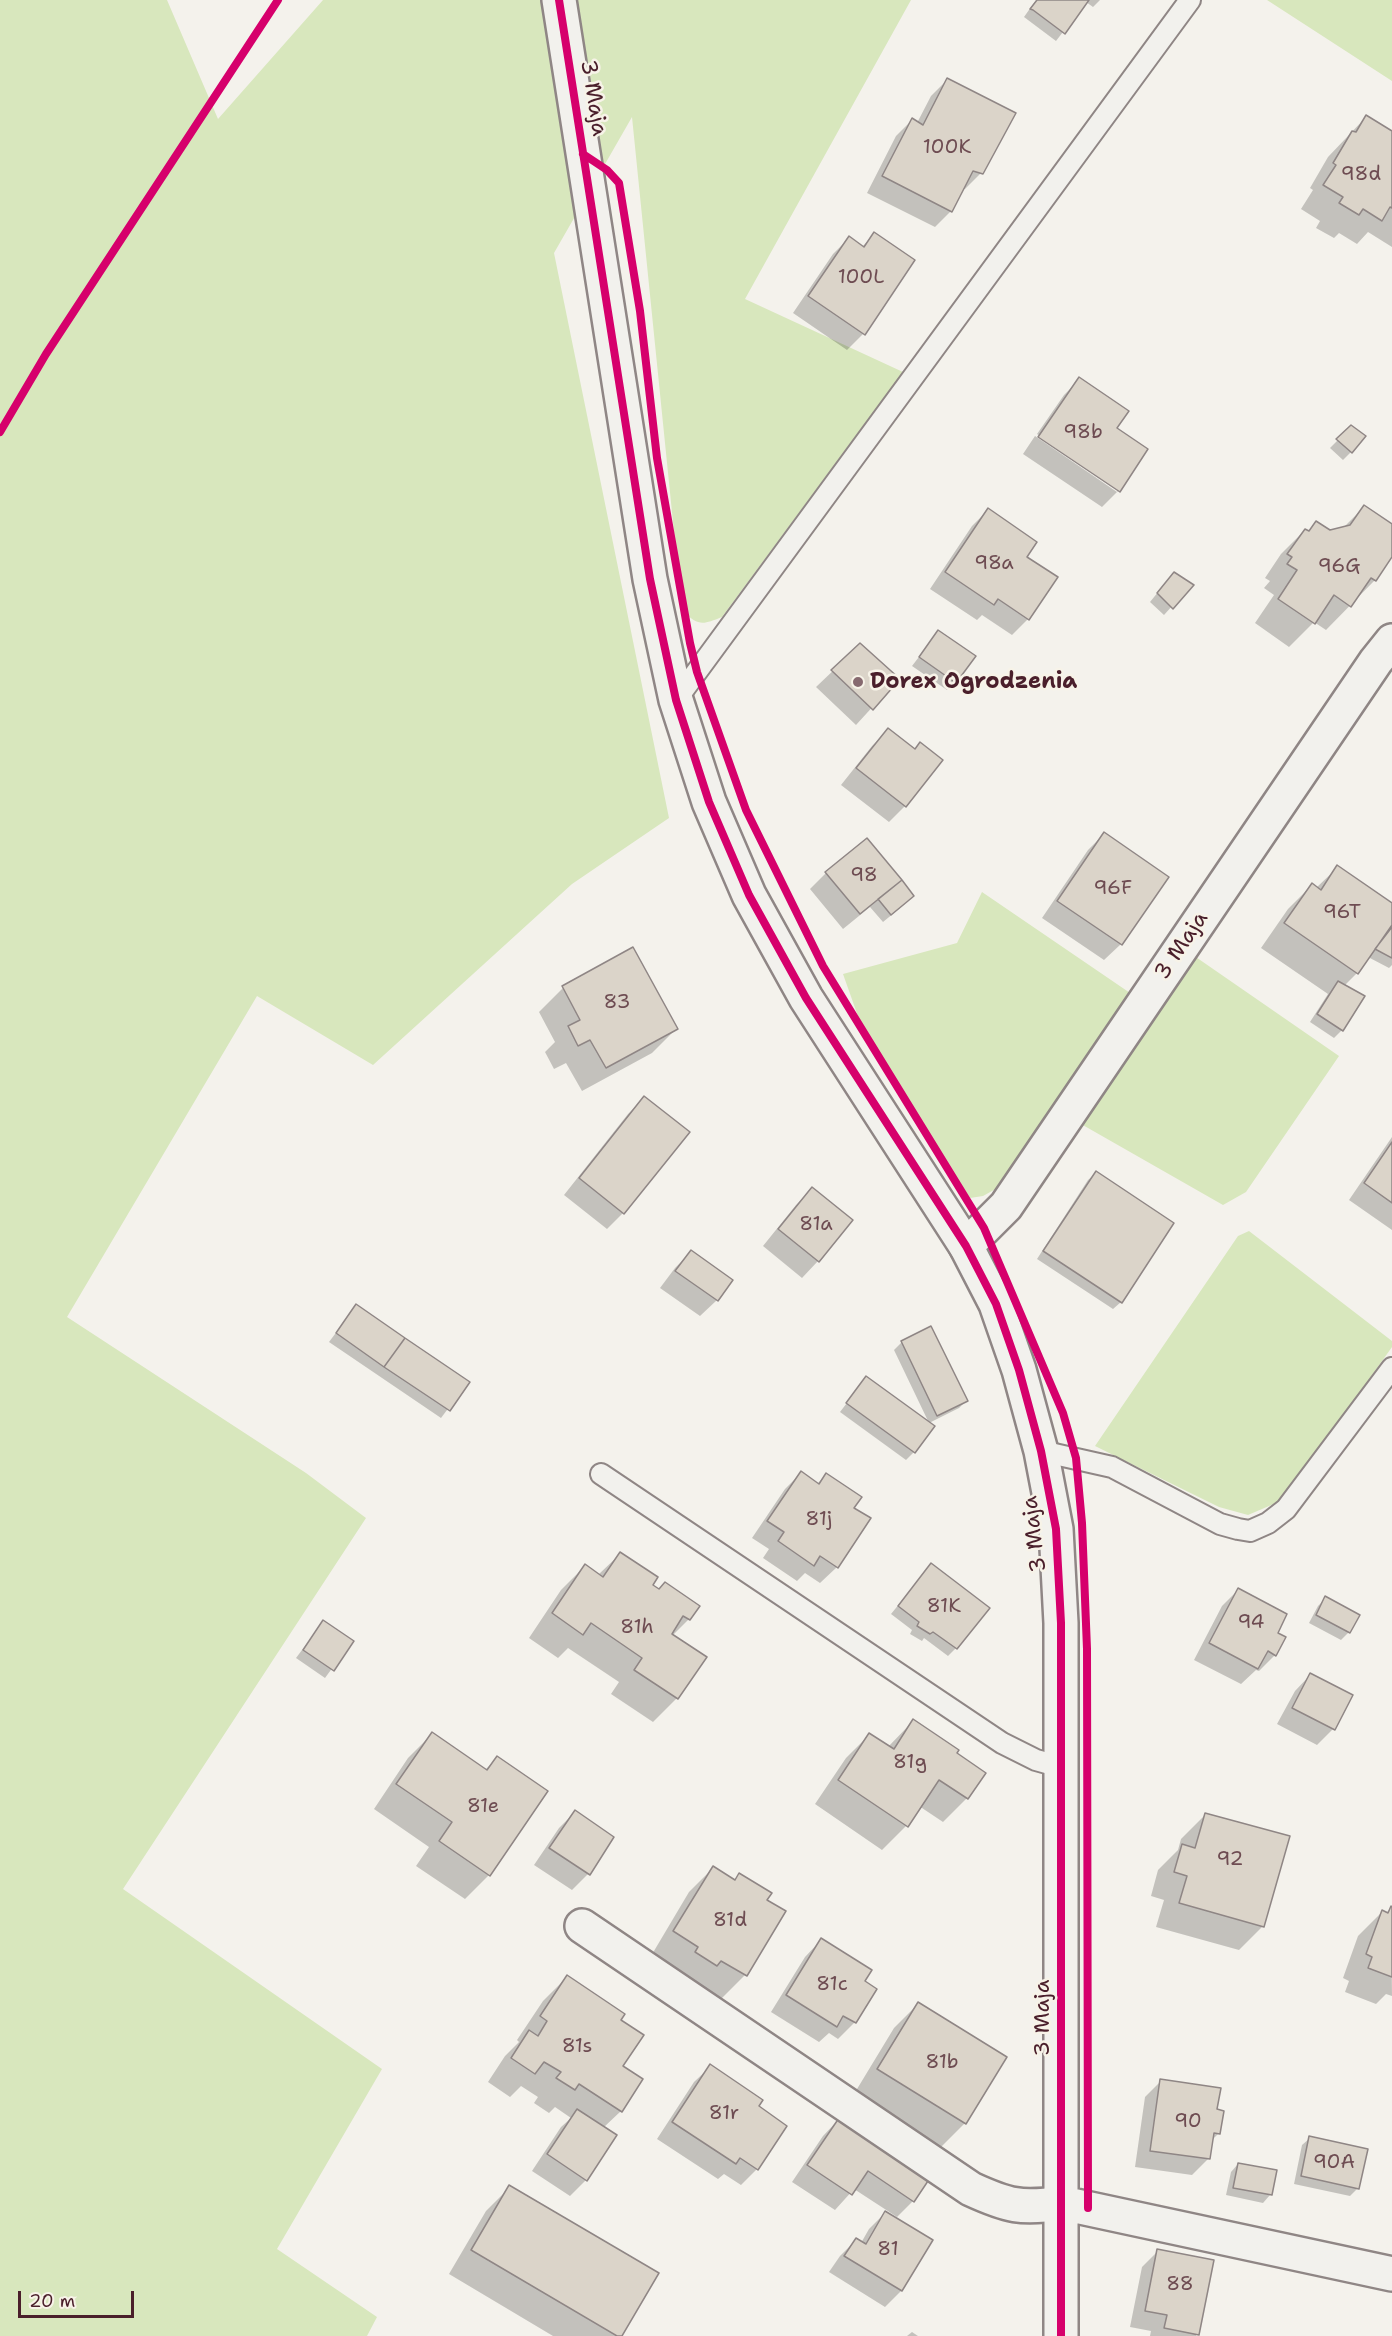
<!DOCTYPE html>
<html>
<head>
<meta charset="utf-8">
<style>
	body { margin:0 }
	#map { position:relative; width:1392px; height:2336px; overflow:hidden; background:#f4f2ec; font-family:"Shantell Sans",sans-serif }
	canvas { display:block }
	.scale { position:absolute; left:18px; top:2291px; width:116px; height:27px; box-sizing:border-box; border:3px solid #4a1f2b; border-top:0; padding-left:8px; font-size:18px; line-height:21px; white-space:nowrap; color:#4a1f2b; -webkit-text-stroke:4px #f7f3e8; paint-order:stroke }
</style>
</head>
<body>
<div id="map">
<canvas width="1392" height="2336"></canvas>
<div class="scale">20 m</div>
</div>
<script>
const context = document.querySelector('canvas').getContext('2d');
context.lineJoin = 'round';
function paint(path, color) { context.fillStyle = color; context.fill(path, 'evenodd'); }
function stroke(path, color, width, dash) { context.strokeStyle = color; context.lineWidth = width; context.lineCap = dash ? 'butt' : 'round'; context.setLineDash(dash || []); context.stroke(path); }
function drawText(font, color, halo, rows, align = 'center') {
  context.font = font + ' "Shantell Sans",sans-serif'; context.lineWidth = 5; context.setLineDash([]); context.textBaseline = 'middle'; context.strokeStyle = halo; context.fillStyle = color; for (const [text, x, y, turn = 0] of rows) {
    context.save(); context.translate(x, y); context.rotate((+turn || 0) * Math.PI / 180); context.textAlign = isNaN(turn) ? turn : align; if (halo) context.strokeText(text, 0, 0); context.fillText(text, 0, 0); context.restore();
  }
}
paint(new Path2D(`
	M0 0H167L218 119 323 0H911L745 299 903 372 722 617C702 625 699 626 682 611L632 117 554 253 669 818 572 884 373 1065 257 996 67 1317 306 1473 366 1518 123 1889 382 2069 277 2249 377 2317 367 2336H0Z
	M1267 0H1392V81Z
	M982 892 1133 995 1001 1186 983 1196 970 1198 865 1036 843 974 957 943Z
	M1190 953 1339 1056 1246 1192 1223 1205 1081 1124Z
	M1249 1231 1392 1341V1347L1283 1500 1248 1515 1219 1507 1095 1446 1238 1236Z`), '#d8e7bd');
paint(new Path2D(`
	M1036 0H1100L1093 7 1086 2 1056 41 1024 17Z
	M947 80 981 173 965 189H963L951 211 935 227 867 193 896 136 912 120 917 123 931 96Z
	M1366 117 1392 133V247L1368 232 1357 244 1339 233 1334 238 1316 228 1320 221 1301 209 1313 190 1310 188 1328 157Z
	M874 234 913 261 863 334 847 350 793 313 833 254 849 238 862 247Z
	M1080 379 1115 429 1118 491 1102 507 1023 454 1035 436 1117 492V488L1037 434 1064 395Z
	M1351 427V452L1343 460 1330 448Z
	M1364 507 1392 526V554L1375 580 1326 630 1314 622 1289 647 1255 623 1274 595 1264 588 1270 581 1265 578 1281 554 1305 530 1308 532 1317 523 1330 532 1342 529Z
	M988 510 1025 557 1028 619 1012 635 982 615 977 620 930 589 972 526Z
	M1167 581 1191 585 1164 615 1150 602Z
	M938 632 974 656 947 690 912 666Z
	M860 645 898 679 856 725 816 687Z
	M888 730 914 750 920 744 941 760 905 806 889 822 841 785 872 746Z
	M1104 834 1167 878 1121 944 1104 960 1042 918 1088 850Z
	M1338 867 1392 905V922L1388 929 1392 927V965L1389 968 1368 957 1357 973 1344 986 1342 1030 1334 1038 1310 1022 1328 994 1261 948 1288 909 1312 885 1316 888Z
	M826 873 905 904 883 922 870 907 843 929 810 889Z
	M632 949 676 1029 652 1053 582 1091 566 1063 554 1069 545 1052 555 1042 539 1012 563 988Z
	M644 1098 623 1213 607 1229 564 1195 628 1114Z
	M1392 1137V1230L1349 1200Z
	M1096 1173 1121 1302 1113 1309 1037 1259 1088 1180Z
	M812 1189 851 1220 818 1261 802 1278 763 1246 796 1205Z
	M691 1252 731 1280 717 1300 700 1316 660 1288 675 1268Z
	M356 1306 468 1382 441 1418 329 1342Z
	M902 1342 966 1401 959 1408 929 1423 894 1350Z
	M866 1378 914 1452 906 1460 840 1412Z
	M801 1473 817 1484 826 1475 852 1508 869 1519 837 1567 820 1583 805 1573 797 1581 763 1558 769 1549 752 1538 785 1489Z
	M620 1554 651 1585 698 1606 689 1619 672 1636 704 1657 677 1698 653 1722 611 1694 619 1682 568 1648 558 1658 529 1638 561 1590 585 1566 598 1575Z
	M931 1565 956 1648 948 1656 924 1638 922 1641 910 1634 912 1630 891 1614Z
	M1238 1590 1276 1633 1284 1638 1275 1655 1259 1671 1256 1670 1241 1684 1194 1660 1222 1606Z
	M1326 1598 1349 1632 1341 1640 1309 1623 1318 1606Z
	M323 1622 352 1641 325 1678 296 1658Z
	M1311 1674 1351 1695 1333 1729 1317 1745 1277 1724 1295 1691Z
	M913 1721 955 1754 967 1798 943 1822 919 1806 906 1826 882 1850 815 1804 846 1758 870 1734 888 1747Z
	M432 1734 485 1770 497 1758 546 1792 489 1875 465 1899 416 1866 429 1847 374 1809 408 1758Z
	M575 1812 588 1874 572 1890 534 1865 559 1828Z
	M1205 1815 1263 1926 1239 1950 1156 1927 1164 1900 1151 1896 1158 1870 1178 1850 1181 1839Z
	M713 1868 733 1881 739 1875 765 1901 784 1912 745 1975 721 1999 651 1956 689 1892Z
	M1391 1908 1392 1996 1386 1994 1376 2004 1345 1992 1349 1981 1343 1978 1358 1936 1382 1912 1386 1913Z
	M821 1940 863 1981 875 1989 855 2022 838 2039 829 2033 819 2042 771 2012 805 1957Z
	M567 1977 619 2021 621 2066V2111L603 2128 586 2180 570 2196 532 2171 561 2127 571 2118 555 2107 549 2113 534 2103 538 2097 521 2086 510 2097 488 2082 505 2056 519 2042 517 2040 543 2001Z
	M918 2004 1005 2057 965 2123 941 2147 854 2094 894 2028Z
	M711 2066 756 2107 785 2126 757 2169 741 2185 724 2174 718 2179 657 2139 694 2082Z
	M1161 2081 1219 2133 1211 2141 1208 2159 1192 2175 1135 2167 1145 2097Z
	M839 2119 913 2201 897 2217 854 2189 835 2210 792 2182 823 2136Z
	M1310 2138 1358 2188 1350 2196 1294 2184 1302 2145Z
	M1238 2164 1270 2195 1263 2203 1226 2195 1231 2172Z
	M510 2187 620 2336H553L449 2274 486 2211Z
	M885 2213 931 2241 901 2291 885 2307 829 2272 840 2256 856 2240 861 2243 869 2229Z
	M1158 2251 1212 2261 1196 2336H1150L1151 2331 1130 2327 1142 2267Z
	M912 2332 918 2336H907Z`), '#0003');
const building = new Path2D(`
	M1037 0H1089L1065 34 1033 10 1030 9Z
	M947 78 1016 113 983 174 973 171 952 212 882 176 912 118 923 125Z
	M1366 115 1392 131V208L1390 207 1382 221 1363 209 1359 215 1339 203 1343 197 1323 185 1336 165 1333 163 1352 131 1356 132Z
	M874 232 915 260 865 335 808 296 849 236 864 247Z
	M1079 377 1129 411 1117 428 1148 449 1120 492 1038 437Z
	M1351 425 1366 436 1352 453 1336 439Z
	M1364 505 1392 524V557L1376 581 1371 578 1351 607 1334 595 1315 624 1278 599 1297 570 1287 564 1292 557 1287 554 1305 529 1309 531 1316 521 1330 530 1350 525Z
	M988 508 1037 542 1027 557 1058 577 1029 620 998 599 994 605 945 572Z
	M1174 572 1194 585 1173 609 1157 593Z
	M938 630 976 656 956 683 919 657Z
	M860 643 900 679 873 710 831 670Z
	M888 728 915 749 920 742 943 760 906 807 856 768Z
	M1104 832 1169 877 1122 945 1057 901Z
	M867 838 902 880 860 914 825 872Z
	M1337 865 1392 903V925L1358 974 1284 923 1312 883 1321 890Z
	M902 880 914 896 891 915 878 899Z
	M1392 927V958L1375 949Z
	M633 947 678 1029 606 1068 590 1040 578 1046 568 1026 580 1020 562 986Z
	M1338 981 1365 996 1343 1031 1317 1014Z
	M644 1096 690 1132 624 1214 579 1178Z
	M1392 1142V1203L1364 1183Z
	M1096 1171 1174 1223 1122 1303 1043 1251Z
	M812 1187 853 1220 819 1262 778 1229Z
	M691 1250 733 1280 718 1301 675 1271Z
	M356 1304 405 1338 384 1367 336 1333Z
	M931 1326 968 1401 937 1416 901 1341Z
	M405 1338 470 1382 450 1411 384 1367Z
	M866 1376 935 1426 915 1453 846 1403Z
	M801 1471 819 1484 826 1473 862 1497 854 1508 871 1518 838 1568 820 1556 814 1566 778 1541 784 1532 767 1521Z
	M620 1552 658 1577 653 1585 659 1589 665 1582 700 1606 690 1620 683 1616 672 1634 707 1657 678 1699 634 1670 642 1658 591 1623 583 1635 552 1613 585 1564 603 1577Z
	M931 1563 990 1608 957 1649 933 1632 930 1634 917 1626 919 1622 898 1606Z
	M1238 1588 1287 1614 1278 1633 1286 1637 1276 1656 1268 1651 1258 1669 1209 1643Z
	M1325 1596 1360 1615 1350 1633 1316 1615Z
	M323 1620 354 1641 334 1671 303 1650Z
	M1310 1673 1353 1695 1335 1730 1292 1708Z
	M913 1719 959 1750 957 1753 986 1773 968 1799 939 1780 908 1827 838 1780 869 1733 894 1749Z
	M432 1732 487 1770 497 1756 548 1791 490 1876 439 1841 452 1822 396 1784Z
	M575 1810 614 1837 590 1875 549 1848Z
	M1205 1813 1290 1836 1264 1927 1179 1903 1187 1876 1174 1872 1182 1844 1195 1848Z
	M713 1866 735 1880 739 1873 772 1893 767 1900 786 1911 747 1976 721 1961 717 1966 695 1952 698 1947 673 1931Z
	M1391 1906 1392 1907V1977L1368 1968 1372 1957 1366 1954 1382 1910 1388 1913Z
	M821 1938 872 1970 865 1981 877 1989 856 2023 843 2016 837 2027 786 1995Z
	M567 1975 625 2014 621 2020 644 2035 623 2066 643 2079 622 2112 579 2084 575 2090 556 2078 561 2072 544 2062 535 2074 511 2058 529 2030 538 2036 547 2021 540 2016Z
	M918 2002 1007 2057 966 2124 877 2069Z
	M710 2064 763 2100 759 2106 787 2126 758 2170 740 2158 736 2164 672 2122Z
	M1160 2079 1221 2088 1217 2109 1224 2111 1220 2134 1214 2133 1210 2159 1150 2151Z
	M577 2109 617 2135 587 2181 547 2154Z
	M839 2118 930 2178 914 2202 868 2171 852 2195 807 2165Z
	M1309 2136 1368 2149 1359 2189 1301 2176Z
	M1238 2163 1277 2170 1272 2195 1233 2188Z
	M509 2185 659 2273 622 2336H617L471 2250Z
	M885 2211 933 2240 902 2291 844 2256 856 2238 866 2244Z
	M1157 2249 1214 2260 1199 2335 1164 2328 1167 2315 1145 2311Z`);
paint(building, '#dbd4c9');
stroke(building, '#8f8685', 1.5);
const lane = new Path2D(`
	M676 700 1190 0
	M1041 1451 1112 1467 1220 1524 1238 1529 1250 1531 1268 1523 1286 1509 1392 1368
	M601 1474 1002 1743 1036 1760 1061 1767`);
const street = new Path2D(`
	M966 1246 1006 1206 1376 661 1392 641
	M582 1926 971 2189C1008 2206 1021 2209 1062 2203`);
const secondary = new Path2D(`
	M559 0 650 579 676 700 709 802 749 895 806 998 966 1246 996 1304 1019 1370 1041 1451 1056 1529 1061 1623V2336
	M1062 2203 1392 2274`);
stroke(lane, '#8f8685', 24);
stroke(street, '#8f8685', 38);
stroke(secondary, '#8f8685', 38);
stroke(lane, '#f2f1ed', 20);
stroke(street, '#f2f1ed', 33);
stroke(secondary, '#f2f1ed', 33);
stroke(new Path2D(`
	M559 0 650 579 676 700 709 802 749 895 806 998 966 1246 996 1304 1019 1370 1041 1451 1056 1529 1061 1623V2336
	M583 154 607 170 619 183 640 311 657 458 690 643 697 672 746 810 823 966 984 1228 1063 1413 1076 1458 1082 1523 1087 1649 1088 2208
	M0 432 46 354 278 0`), '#d6006c', 8);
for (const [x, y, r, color] of [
	[858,682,6,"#86696f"]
]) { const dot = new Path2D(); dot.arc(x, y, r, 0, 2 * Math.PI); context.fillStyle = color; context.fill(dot); stroke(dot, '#f7f3e8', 2); }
drawText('20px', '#6e4c52', null, [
	["100K",947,148],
	["98d",1361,175],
	["100L",861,278],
	["98b",1083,433],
	["98a",994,564],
	["96G",1339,567],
	["98",864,876],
	["96F",1113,889],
	["96T",1342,913],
	["83",617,1003],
	["81a",816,1225],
	["81j",819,1520],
	["81K",944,1607],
	["94",1251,1623],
	["81h",637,1628],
	["81g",910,1763],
	["81e",483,1807],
	["92",1230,1860],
	["81d",730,1921],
	["81c",832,1985],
	["81s",577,2047],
	["81b",942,2063],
	["81r",724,2114],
	["90",1188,2122],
	["90A",1334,2163],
	["81",888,2250],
	["88",1180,2285]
]);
drawText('22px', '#4a1f2b', '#f7f3e8', [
	["3 Maja",593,98,81],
	["3 Maja",1182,946,-56],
	["3 Maja",1035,1534,-97],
	["3 Maja",1043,2018,-90]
]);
drawText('bold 22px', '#4a1f2b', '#f7f3e8', [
	["Dorex Ogrodzenia",870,682]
], 'left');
</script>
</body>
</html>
